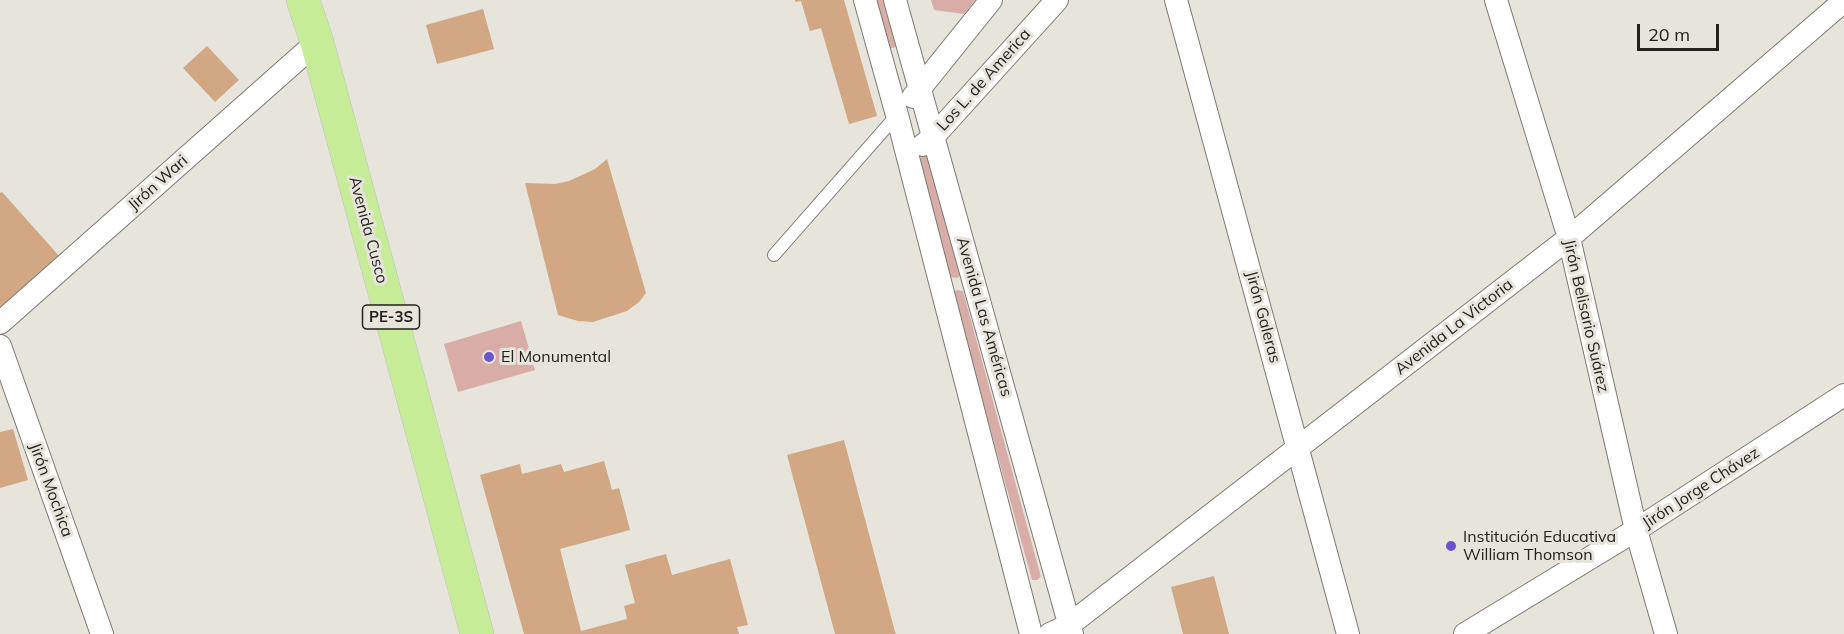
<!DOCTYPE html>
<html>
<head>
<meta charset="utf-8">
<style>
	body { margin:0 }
	#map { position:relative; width:1844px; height:634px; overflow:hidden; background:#e6e4db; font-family:Mulish,sans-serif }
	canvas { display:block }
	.scale { position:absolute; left:1637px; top:24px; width:82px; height:27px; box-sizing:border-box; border:3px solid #22211e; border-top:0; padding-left:8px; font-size:18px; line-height:21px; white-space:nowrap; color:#22211e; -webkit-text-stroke:4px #e6e4db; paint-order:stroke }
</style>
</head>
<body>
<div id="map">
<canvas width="1844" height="634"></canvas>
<div class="scale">20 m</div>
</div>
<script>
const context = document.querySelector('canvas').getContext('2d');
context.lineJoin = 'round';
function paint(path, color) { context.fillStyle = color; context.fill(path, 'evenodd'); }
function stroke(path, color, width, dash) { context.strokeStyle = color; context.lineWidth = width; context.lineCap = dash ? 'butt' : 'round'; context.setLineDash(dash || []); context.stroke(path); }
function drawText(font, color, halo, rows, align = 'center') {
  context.font = font + ' Mulish,sans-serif'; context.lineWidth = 6; context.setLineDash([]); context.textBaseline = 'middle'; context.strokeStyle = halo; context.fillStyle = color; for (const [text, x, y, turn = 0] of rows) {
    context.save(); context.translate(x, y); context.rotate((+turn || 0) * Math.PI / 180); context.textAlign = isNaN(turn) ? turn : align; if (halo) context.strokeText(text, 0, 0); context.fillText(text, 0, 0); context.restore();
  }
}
paint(new Path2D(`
	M875 0H883L896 47 888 49Z
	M931 0H975L964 14 934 10Z
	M924 156H927L962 274 957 278 950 277 919 159Z
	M957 290 963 291 1041 577 1037 580H1032L953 293Z
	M521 321 535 370 458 392 444 344Z`), '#d8ada7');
paint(new Path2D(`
	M795 0H844L877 116 849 124 821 28 810 31 801 1 795 2Z
	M483 9 494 49 437 64 426 25Z
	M207 46 239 80 215 102 183 68Z
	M607 159 646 293 639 302 627 311 593 322 578 321 558 315 525 183 555 184 569 181 595 169Z
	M2 192 60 257 0 309V193Z
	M13 429 28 480 0 488V432Z
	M844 440 895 632 896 634H835L787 455Z
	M604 461 612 490 619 488 630 530 560 549 581 631 627 619 624 606 635 603 625 565 666 554 672 575 730 559 748 625 737 627 739 634H524L480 475 520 464 522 474 561 464 564 472Z
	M1214 576 1229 634H1183L1171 587Z`), '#d1a784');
const service = new Path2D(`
	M774 255 897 115`);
const minor = new Path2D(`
	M865 0 897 115 1031 634
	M895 0 1072 634
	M1176 0 1348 634
	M1496 0 1569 238 1636 530 1666 634
	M913 97 991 0
	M923 145 933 137 1057 0
	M0 323 317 42
	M0 346 102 634
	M1050 634 1069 625 1569 238 1844 1
	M1465 634 1636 530 1844 395`);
const trunk = new Path2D(`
	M303 0 317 42 477 634`);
stroke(service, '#7b7971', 14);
stroke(minor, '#7b7971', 24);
stroke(trunk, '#c1c1c0', 34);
stroke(service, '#fff', 12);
stroke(minor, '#fff', 22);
stroke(trunk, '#c6ec98', 33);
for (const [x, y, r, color] of [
	[489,357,6,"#6955ce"],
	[1451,546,6,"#6955ce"]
]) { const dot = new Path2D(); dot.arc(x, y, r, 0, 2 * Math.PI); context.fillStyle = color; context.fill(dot); stroke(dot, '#e6e4db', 2); }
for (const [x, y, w] of [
	[391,317,57]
]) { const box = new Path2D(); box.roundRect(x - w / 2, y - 12, w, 24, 4.5); context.fillStyle = '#e6e4db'; context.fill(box); stroke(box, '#22211e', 1.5); }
drawText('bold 15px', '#22211e', null, [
	["PE-3S",391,317]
]);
drawText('16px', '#22211e', '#e6e4db', [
	["Los L. de America",984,80,-48],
	["Jirón Wari",158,183,-42],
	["Avenida Cusco",368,230,75],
	["Jirón Belisario Suárez",1586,316,77],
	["Avenida Las Américas",984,317,74],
	["Jirón Galeras",1263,317,75],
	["Avenida La Victoria",1454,327,-38],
	["Jirón Jorge Chávez",1701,488,-33],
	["Jirón Mochica",51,490,70]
]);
drawText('16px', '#22211e', '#e6e4db', [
	["El Monumental",501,357],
	["Institución Educativa",1463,537],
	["William Thomson",1463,555]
], 'left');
</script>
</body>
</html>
